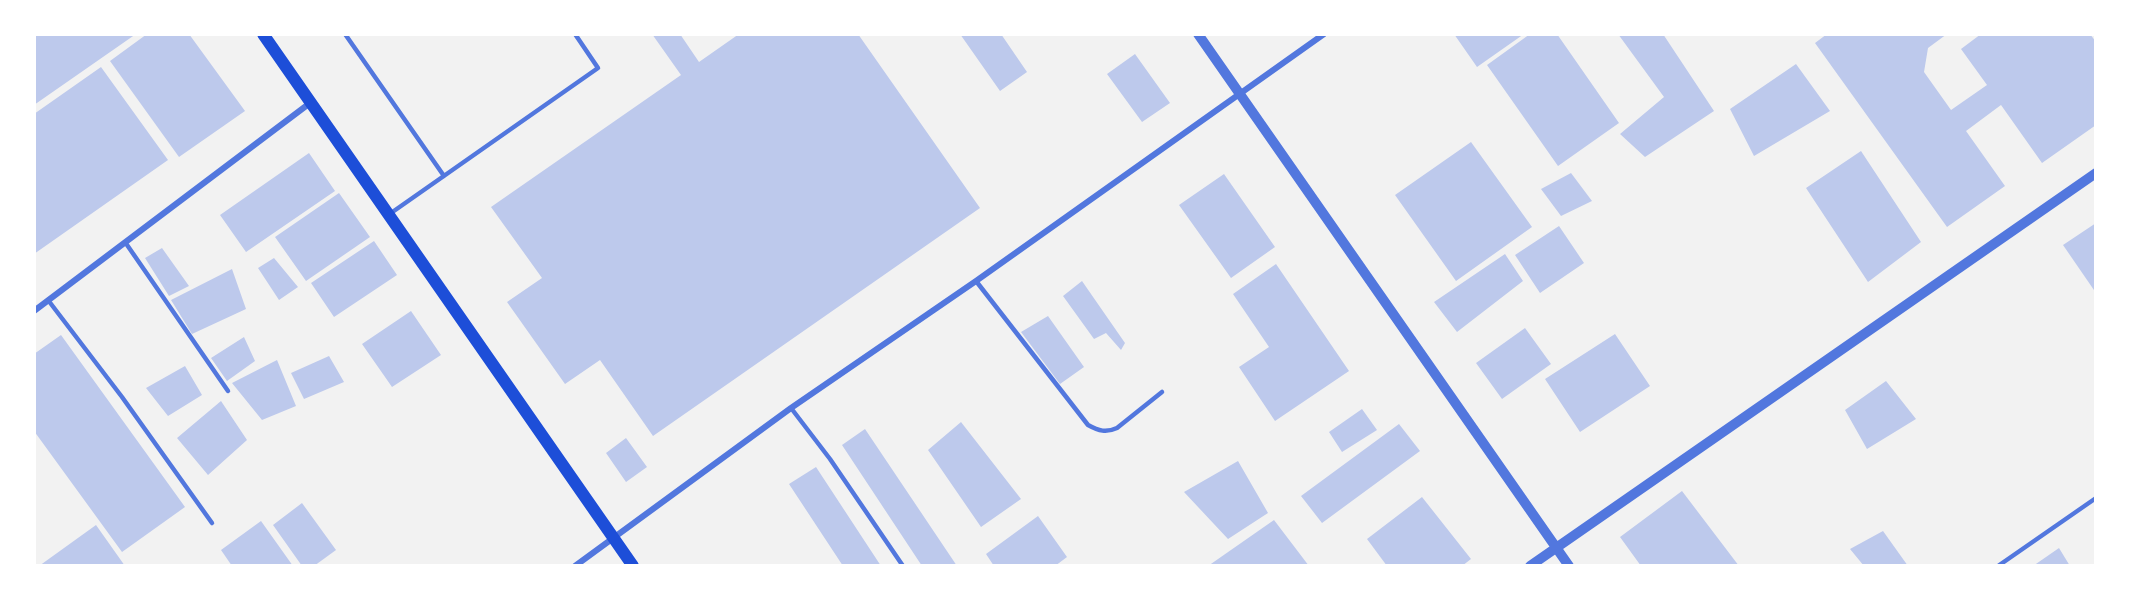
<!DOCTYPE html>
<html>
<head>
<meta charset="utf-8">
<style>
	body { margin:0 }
	#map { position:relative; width:2130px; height:600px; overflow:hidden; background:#f2f2f2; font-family:Manrope,sans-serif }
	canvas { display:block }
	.frame { position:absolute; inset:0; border:36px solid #fff; pointer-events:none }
</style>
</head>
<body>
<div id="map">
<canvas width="2130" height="600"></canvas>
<div class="frame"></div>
</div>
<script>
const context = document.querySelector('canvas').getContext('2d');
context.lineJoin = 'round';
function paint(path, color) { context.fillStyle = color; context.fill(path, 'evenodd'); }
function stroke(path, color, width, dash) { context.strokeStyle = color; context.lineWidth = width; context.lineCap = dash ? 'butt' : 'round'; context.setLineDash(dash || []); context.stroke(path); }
paint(new Path2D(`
	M34 34H136L34 105Z
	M147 34H189L245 111 179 157 110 61Z
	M652 34H680L699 62 739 34H858L980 208 653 436 600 360 565 384 507 302 542 278 491 207 681 75Z
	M960 34H1001L1027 72 1000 91Z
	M1454 34H1524L1477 67Z
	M1530 34H1557L1619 123 1558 166 1487 65Z
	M1618 34H1663L1714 111 1645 157 1620 134 1664 97Z
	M1827 34H1947L1928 48 1924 72 1951 110 1987 85 1961 49 1981 34H2090L2096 42V125L2042 163 2001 105 1966 131 2005 186 1947 227 1815 43Z
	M1135 54 1170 103 1142 122 1107 74Z
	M1796 64 1830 111 1754 156 1730 109Z
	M101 67 168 160 34 254V114Z
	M1471 142 1532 227 1456 281 1395 195Z
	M1861 151 1921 242 1868 282 1806 188Z
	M309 153 335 191 246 252 220 215Z
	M1571 173 1592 201 1561 216 1541 189Z
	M1224 174 1275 247 1231 278 1179 205Z
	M339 193 370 237 306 281 275 237Z
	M2096 223V293L2063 245Z
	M1559 226 1584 263 1540 293 1515 255Z
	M374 241 397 275 334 317 311 283Z
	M162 248 189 286 169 296 145 258Z
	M1505 254 1523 281 1457 332 1434 302Z
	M274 258 298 287 279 300 258 268Z
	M1276 264 1349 371 1275 421 1239 367 1269 347 1233 294Z
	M232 269 246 309 192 334 171 300Z
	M1082 281 1125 343 1121 350 1106 333 1094 339 1063 296Z
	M411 311 441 355 392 387 362 344Z
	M1048 316 1084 367 1060 384 1021 332Z
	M1525 328 1551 364 1502 399 1476 363Z
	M1615 334 1650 386 1580 432 1545 379Z
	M61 335 185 507 122 552 34 431V354Z
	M244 337 255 361 227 381 211 358Z
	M329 356 344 382 304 399 291 373Z
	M277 360 296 406 262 420 232 383Z
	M185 366 202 395 168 416 146 388Z
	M1886 381 1916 419 1867 449 1845 410Z
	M221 401 247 440 208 475 177 438Z
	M1362 409 1377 430 1342 452 1329 432Z
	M961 422 1021 499 981 527 928 450Z
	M1399 424 1420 451 1322 523 1301 496Z
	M865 429 957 566H922L842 445Z
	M626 438 647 467 626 482 606 453Z
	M1238 461 1268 513 1228 539 1184 492Z
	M816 467 881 566H843L789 484Z
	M1682 491 1739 566H1641L1620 537Z
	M1422 497 1471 559 1462 566H1387L1367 539Z
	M302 503 336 550 314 566H302L273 525Z
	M1038 516 1067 557 1055 566H994L986 554Z
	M1274 520 1309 566H1208Z
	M261 521 293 566H232L221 550Z
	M96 525 125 566H39Z
	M1883 531 1908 566H1864L1850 549Z
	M2059 548 2070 566H2033Z`), '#bdc9ec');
stroke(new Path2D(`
	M345 34 444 176
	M391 213 598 68 575 34
	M125 242 228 391
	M976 281 1088 425C1099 431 1106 433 1117 428L1162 392
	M48 300 122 397 212 523
	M791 408 830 459 903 566
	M1998 566 2096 498`), '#5277de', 4.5);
stroke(new Path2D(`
	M34 311 310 103
	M575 566 791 408 976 281 1324 34`), '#5277de', 6);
stroke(new Path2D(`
	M1198 34 1569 566
	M1530 566 2096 173`), '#5277de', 10);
stroke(new Path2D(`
	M263 34 633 566`), '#1d4ed8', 12);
</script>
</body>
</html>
